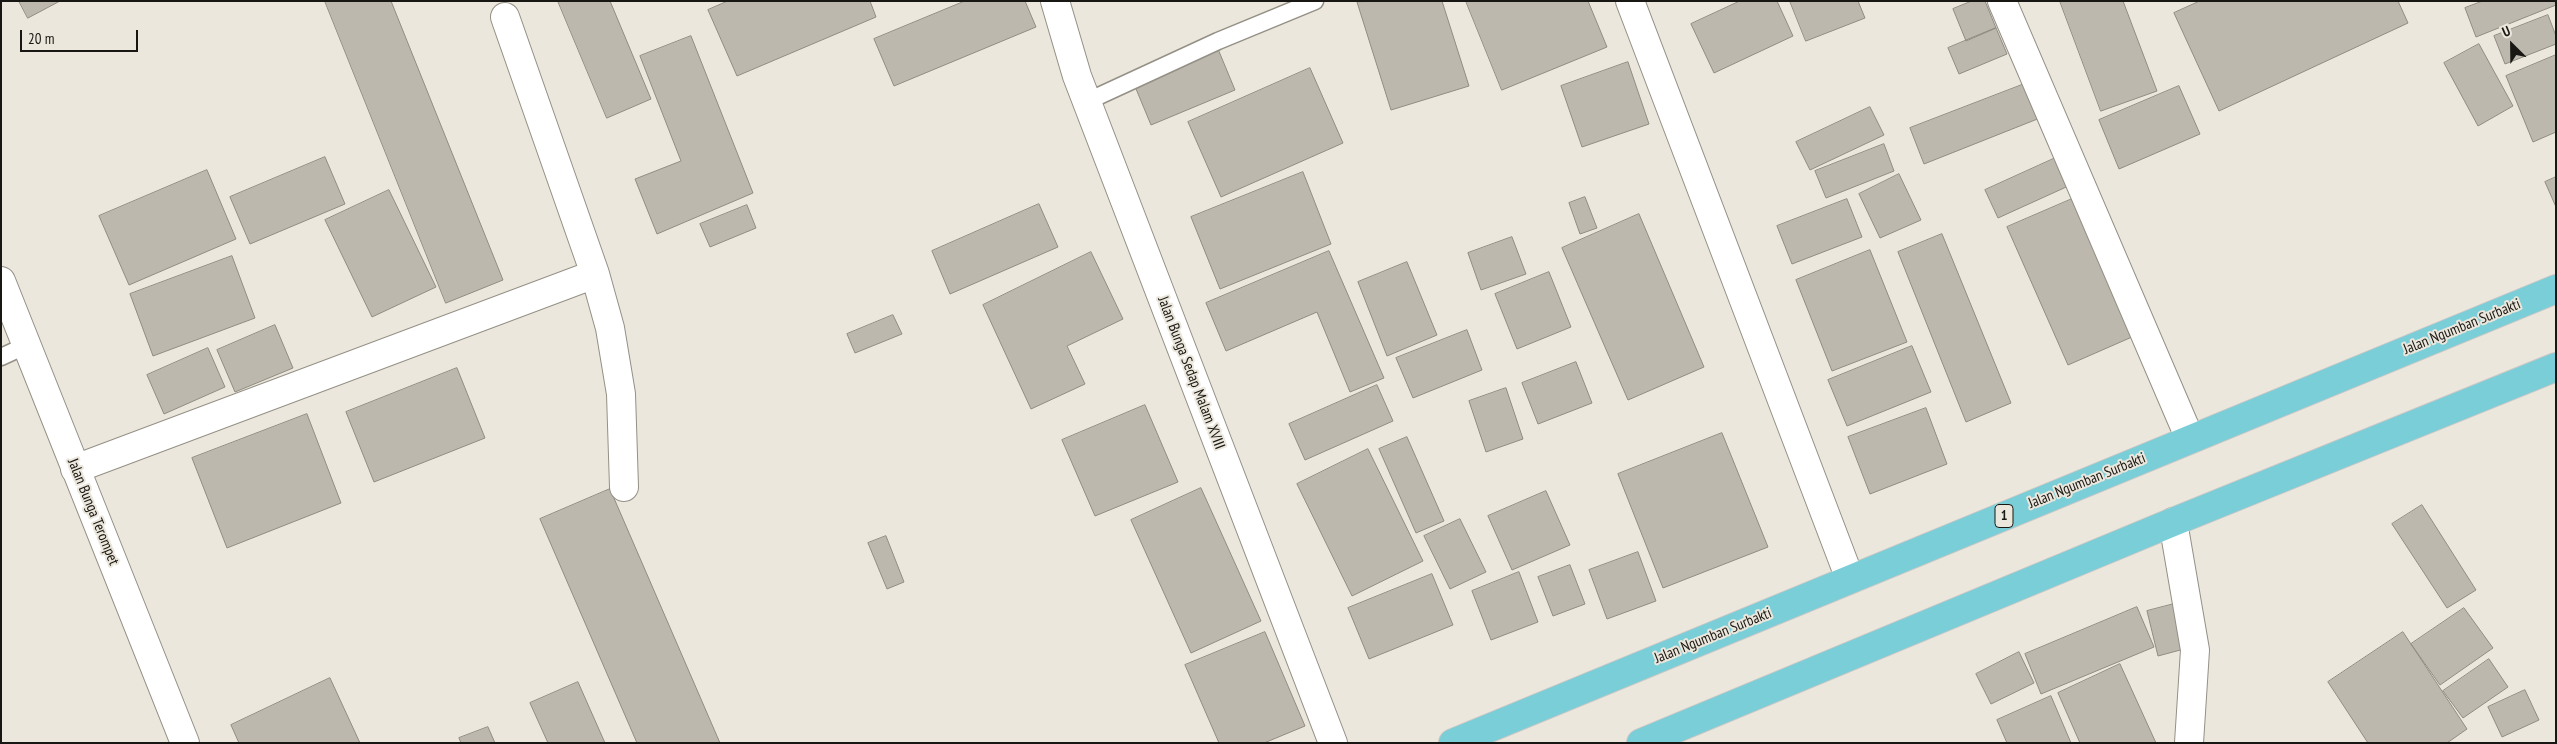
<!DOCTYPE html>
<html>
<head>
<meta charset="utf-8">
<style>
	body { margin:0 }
	#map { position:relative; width:2557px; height:744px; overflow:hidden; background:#ece7dc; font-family:"PT Sans Narrow",sans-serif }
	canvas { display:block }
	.frame { position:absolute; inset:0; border:2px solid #191713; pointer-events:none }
	.north { position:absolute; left:2487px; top:20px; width:50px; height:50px; -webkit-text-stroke:4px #ece7dc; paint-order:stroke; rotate:337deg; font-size:14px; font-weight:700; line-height:20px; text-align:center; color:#191713 }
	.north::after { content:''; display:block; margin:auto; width:18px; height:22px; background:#191713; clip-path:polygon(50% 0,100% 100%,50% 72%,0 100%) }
	.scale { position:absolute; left:20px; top:30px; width:118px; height:22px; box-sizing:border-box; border:2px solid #191713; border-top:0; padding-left:6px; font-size:15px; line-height:18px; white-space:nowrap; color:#191713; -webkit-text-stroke:4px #ece7dc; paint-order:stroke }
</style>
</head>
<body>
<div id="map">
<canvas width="2557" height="744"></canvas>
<div class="frame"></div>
<div class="north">U</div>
<div class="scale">20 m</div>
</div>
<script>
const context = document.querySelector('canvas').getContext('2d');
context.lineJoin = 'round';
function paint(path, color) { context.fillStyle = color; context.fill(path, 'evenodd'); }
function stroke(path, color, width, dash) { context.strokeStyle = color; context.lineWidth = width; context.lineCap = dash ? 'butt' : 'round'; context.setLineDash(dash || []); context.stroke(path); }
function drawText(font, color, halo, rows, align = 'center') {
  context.font = font + ' "PT Sans Narrow",sans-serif'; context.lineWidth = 4; context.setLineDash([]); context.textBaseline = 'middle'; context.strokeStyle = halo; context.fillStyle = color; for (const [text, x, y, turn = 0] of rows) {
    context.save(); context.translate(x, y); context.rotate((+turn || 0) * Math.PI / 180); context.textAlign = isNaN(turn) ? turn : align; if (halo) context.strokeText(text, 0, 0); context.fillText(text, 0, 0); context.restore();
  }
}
const building = new Path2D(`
	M19 1H60L28 18Z
	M325 1H391L503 280 446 303Z
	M558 1H610L651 99 607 118Z
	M728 1H870L876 17 737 76 708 10Z
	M965 1H1025L1036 27 894 86 874 39Z
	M1442 1 1469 86 1391 110 1357 2Z
	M1466 1H1588L1607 47 1502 90Z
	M1740 1H1777L1793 36 1714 73 1691 24Z
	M1790 1H1858L1865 18 1806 41Z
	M1972 1H1985L1996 28 1966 41 1953 9Z
	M2060 1H2123L2157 91 2101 111Z
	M2200 1H2398L2408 23 2219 111 2174 13Z
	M2483 1H2555L2556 5 2476 37 2465 8Z
	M2548 15 2556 36V44L2505 64 2494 36Z
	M1996 28 2007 54 1959 74 1948 48Z
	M691 36 753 193 657 234 635 179 681 161 640 56Z
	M2479 44 2513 106 2478 126 2444 63Z
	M1218 49 1235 90 1151 125 1134 84Z
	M2556 55V132L2533 142 2506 76Z
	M1628 62 1649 124 1582 147 1561 86Z
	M1310 68 1343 143 1221 197 1188 122Z
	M2027 83 2040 118 1924 164 1910 128Z
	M2179 86 2200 134 2119 169 2099 120Z
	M1870 107 1884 135 1810 170 1796 142Z
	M1884 144 1894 171 1826 198 1815 171Z
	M2062 155 2075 183 1998 218 1985 190Z
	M325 157 345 204 250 244 230 197Z
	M207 170 236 239 129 285 99 216Z
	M1303 172 1331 244 1220 289 1191 217Z
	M1899 174 1921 220 1880 238 1859 194Z
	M2556 177V207L2545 182Z
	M389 190 436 287 372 317 325 220Z
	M1585 197 1597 228 1580 234 1569 203Z
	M1847 199 1862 237 1792 264 1777 226Z
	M2072 199 2132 337 2068 365 2007 227Z
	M1039 204 1058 247 950 294 932 251Z
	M747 205 756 228 710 247 700 224Z
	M1639 214 1704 367 1628 400 1562 248Z
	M1942 234 2011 403 1966 422 1898 252Z
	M1512 237 1526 274 1481 290 1468 253Z
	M1870 250 1907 342 1832 371 1796 280Z
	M1329 251 1384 378 1350 392 1317 312 1226 351 1206 303Z
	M1091 252 1123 319 1067 346 1085 384 1031 409 983 305Z
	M232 256 255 318 153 356 130 294Z
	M1407 262 1437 335 1387 356 1358 282Z
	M1549 272 1571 327 1517 349 1495 294Z
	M893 315 902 334 855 353 847 334Z
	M275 325 293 368 235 392 217 350Z
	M1467 330 1482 370 1413 398 1396 358Z
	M1912 346 1931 392 1847 426 1828 380Z
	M208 348 225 387 164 414 147 375Z
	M1576 362 1592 403 1538 424 1522 383Z
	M457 368 485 438 374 482 346 412Z
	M1377 385 1393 421 1305 460 1289 424Z
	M1506 388 1523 439 1486 452 1469 401Z
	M1145 405 1178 482 1095 516 1062 440Z
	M1926 408 1947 464 1870 494 1848 437Z
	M307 414 341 503 227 548 192 458Z
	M1722 433 1768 547 1663 588 1618 474Z
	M1407 437 1444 521 1416 533 1379 449Z
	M1368 449 1423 561 1352 596 1297 484Z
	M1201 488 1261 621 1191 653 1131 520Z
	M610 489 720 743H637L540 519Z
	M1546 491 1570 545 1512 570 1488 516Z
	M2422 505 2476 590 2447 608 2392 524Z
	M1460 519 1486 572 1450 589 1424 536Z
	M886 536 904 582 887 589 868 543Z
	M1638 552 1656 601 1607 619 1589 570Z
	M1570 565 1585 604 1553 616 1538 577Z
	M1519 572 1538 622 1491 640 1472 591Z
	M1432 574 1453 625 1369 659 1348 608Z
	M2174 604 2184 649 2158 656 2147 611Z
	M2137 607 2154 647 2041 694 2025 654Z
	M2464 608 2493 648 2440 685 2411 644Z
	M1265 632 1305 726 1264 743H1219L1185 665Z
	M2403 632 2467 729 2447 743H2368L2328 682Z
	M2019 652 2034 683 1991 704 1976 674Z
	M2489 659 2508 687 2463 718 2443 691Z
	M2120 664 2156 743H2080L2058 693Z
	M330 678 360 743H239L231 725Z
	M578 682 605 743H548L530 703Z
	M2525 690 2539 720 2502 737 2488 707Z
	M2051 696 2071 743H2007L1997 720Z
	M488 727 495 743H461L459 738Z`);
paint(building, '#bcb8ad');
stroke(building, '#908c82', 1);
const service = new Path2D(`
	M1088 101 1218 41 1315 1
	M1 357 27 345`);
const minor = new Path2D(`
	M1055 1 1077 76 1333 743
	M1630 1 1850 579
	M2002 1 2190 439
	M595 274 610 328 621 394 624 487
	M75 469 595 274 505 17
	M2173 522 2195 650 2189 743`);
const tertiary = new Path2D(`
	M1 281 185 743`);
const trunk = new Path2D(`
	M1453 743 2556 289
	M1641 743 2173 522 2556 367`);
stroke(service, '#949086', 19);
stroke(minor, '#949086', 30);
stroke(tertiary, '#949086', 30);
stroke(trunk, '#c8c7c6', 30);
stroke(service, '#fff', 16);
stroke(minor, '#fff', 28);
stroke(tertiary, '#fff', 28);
stroke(trunk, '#7aced8', 28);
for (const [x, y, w] of [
	[2004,516,18]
]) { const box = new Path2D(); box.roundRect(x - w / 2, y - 11.5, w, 23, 4); context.fillStyle = '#ece7dc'; context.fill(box); stroke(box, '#191713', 1); }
drawText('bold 14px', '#191713', null, [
	["1",2004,516]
]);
drawText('15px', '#191713', '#ece7dc', [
	["Jalan Ngumban Surbakti",2462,327,-22],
	["Jalan Bunga Sedap Malam XVIII",1191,373,69],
	["Jalan Ngumban Surbakti",2087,481,-22],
	["Jalan Bunga Terompet",93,512,68],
	["Jalan Ngumban Surbakti",1713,636,-22]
]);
</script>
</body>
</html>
